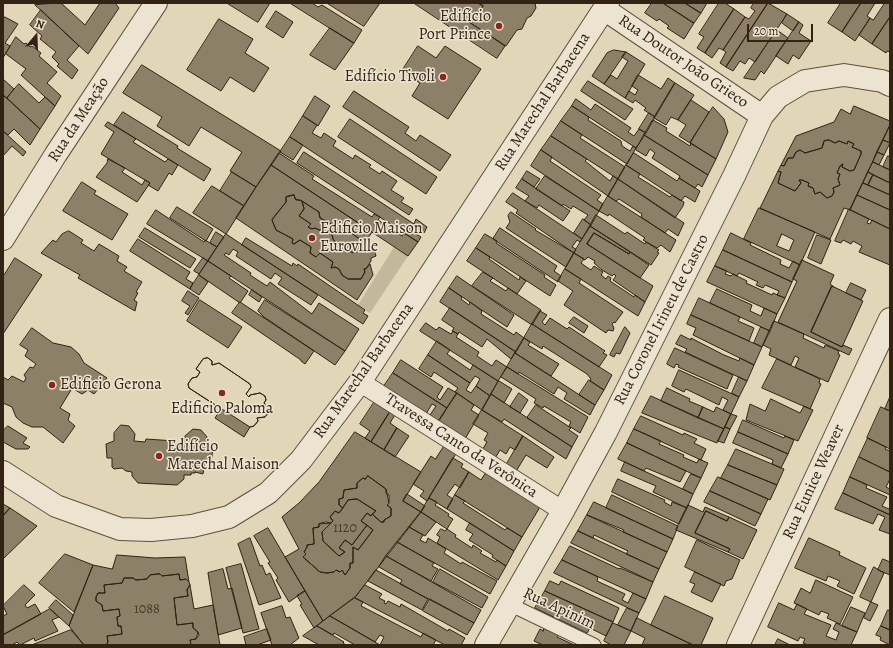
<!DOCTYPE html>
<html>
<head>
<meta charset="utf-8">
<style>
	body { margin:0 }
	#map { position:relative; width:893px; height:648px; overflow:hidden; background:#e1d6b8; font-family:Alegreya,serif }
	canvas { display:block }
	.frame { position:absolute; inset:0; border:4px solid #322314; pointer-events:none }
	.north { position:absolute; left:16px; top:16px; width:40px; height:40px; -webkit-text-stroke:3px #ece4d1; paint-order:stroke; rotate:19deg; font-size:11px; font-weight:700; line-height:16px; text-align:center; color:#322314 }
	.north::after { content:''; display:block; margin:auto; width:14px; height:18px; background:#322314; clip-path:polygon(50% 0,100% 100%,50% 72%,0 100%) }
	.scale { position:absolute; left:747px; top:24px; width:66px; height:18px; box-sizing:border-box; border:2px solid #322314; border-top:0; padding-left:5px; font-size:12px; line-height:14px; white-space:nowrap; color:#322314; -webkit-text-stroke:3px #ece4d1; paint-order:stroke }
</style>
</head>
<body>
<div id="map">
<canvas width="893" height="648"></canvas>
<div class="frame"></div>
<div class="north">N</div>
<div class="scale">20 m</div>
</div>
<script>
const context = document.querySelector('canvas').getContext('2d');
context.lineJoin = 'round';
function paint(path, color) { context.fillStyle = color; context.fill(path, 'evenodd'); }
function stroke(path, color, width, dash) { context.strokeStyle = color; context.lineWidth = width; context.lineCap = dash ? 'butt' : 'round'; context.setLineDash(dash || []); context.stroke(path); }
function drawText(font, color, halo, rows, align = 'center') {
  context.font = font + ' Alegreya,serif'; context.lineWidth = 3; context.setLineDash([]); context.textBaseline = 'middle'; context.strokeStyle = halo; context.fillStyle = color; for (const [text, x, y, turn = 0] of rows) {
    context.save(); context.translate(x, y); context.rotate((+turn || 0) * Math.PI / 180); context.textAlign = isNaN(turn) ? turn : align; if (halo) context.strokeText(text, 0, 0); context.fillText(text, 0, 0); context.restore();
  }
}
paint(new Path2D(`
	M394 247 408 256 370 313 358 305Z`), '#c3b89c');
const building = new Path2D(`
	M61 3 85 25 100 3H115L119 8 88 54 35 5Z
	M227 3H270L258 22Z
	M290 3H312L318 7 322 5 362 30 354 43Z
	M327 3H380L364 26Z
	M414 3H478L483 6 478 13 475 12 469 22 505 46 497 58Z
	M478 3H535L536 8 531 16 527 18 522 29 517 30 506 46 469 22 475 12 478 13 483 6Z
	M652 3H663L694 23 684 39 667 28 669 26 659 19 657 21 645 13Z
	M663 3H685L701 13 694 23Z
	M685 3H707L701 13Z
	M719 3H725L734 9 705 53 697 48 704 37 699 34Z
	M754 3H768L726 67 720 63 726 52 723 50 745 17 749 19 755 11 751 8Z
	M768 3 787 14 755 62 749 58 745 64 740 61 733 71 726 67Z
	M841 3H861L842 32 828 23Z
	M861 3H875L867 16 870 18 855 41 842 32Z
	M885 3H890V17L872 44 859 35 870 18 873 20Z
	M734 9 745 17 723 50 719 48 712 58 705 53Z
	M41 10 79 46 67 60 78 70 72 79 57 66 59 64 52 57 56 52 40 39 42 36 30 25Z
	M276 11 293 22 283 38 266 27Z
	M787 14 799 22 793 31 782 23Z
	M5 17 18 24 5 43 10 46 3 58V20Z
	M890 17V52L887 51 886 53 872 44Z
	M219 19 253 39 245 53 269 68 254 92 230 77 221 91 187 70Z
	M799 22 803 25 799 33 811 41 799 59 793 55 788 64 776 56Z
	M330 28 354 43 335 70 310 55Z
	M777 30 788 38 764 74 761 71 755 80 744 78Z
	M16 37 24 44 26 43 30 47 32 46 41 53 39 56 57 72 47 83 61 96 55 106 21 75 26 69 6 54Z
	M418 46 436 58 445 46 481 69 448 119 412 96 420 83 402 71Z
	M614 50 626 52 604 84 592 76 607 53Z
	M626 52 645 64 625 98 604 84 611 75 617 79 628 61 622 57Z
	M142 65 281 151 256 187 230 171 242 152 201 127 189 146 157 126 162 117 123 93Z
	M638 75 661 89 668 78 675 83 655 117 644 110 646 108 635 100 633 103 625 98 629 91 635 95 638 90 632 86Z
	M3 79 14 89 7 98 3 95Z
	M588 81 633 109 625 120 581 91Z
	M675 83 694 95 678 120 671 117 666 125 654 118Z
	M19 84 39 103 45 97 55 106 40 129 7 98Z
	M354 91 409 127 405 133 416 141 420 135 451 155 440 171 343 107Z
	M3 95 40 129 30 145 14 129 8 135 3 131Z
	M315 96 330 106 318 126 303 116Z
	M576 99 591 110 595 104 631 128 628 132 634 136 639 129 646 133 636 148 572 106Z
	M691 100 709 112 690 143 679 136 686 125 678 120Z
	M572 106 589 117 588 120 621 141 622 146 630 151 633 146 636 148 627 164 561 121Z
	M854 106 890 121V125L850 210 844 208 830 239 760 208 778 171 781 172 778 183 795 191 801 183 799 180H802L809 183 808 186 813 188 815 194 820 192 827 198 832 196 834 192 833 188 840 185 838 179 840 174 837 173 840 166 843 164 842 167 850 171 854 170 861 154V151L852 147 854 144 848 141 847 144 839 141 835 143 829 140 824 141 822 148 805 153 800 150 796 152 793 158H788L784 166 781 165 796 136 834 122 841 109 850 114Z
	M713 107 724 119 728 132 716 159 690 143Z
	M123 112 178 146 177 148 211 169 204 181 114 125Z
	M649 113 655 117 646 133 639 129Z
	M303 116 317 125 312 133 321 138 324 133 336 141 333 146 353 159 355 155 371 165 369 167 380 174 382 171 397 181 391 190 404 198 401 202 413 209 409 215 290 137Z
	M350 119 437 177 426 194 338 137Z
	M653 120 667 128 666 131 690 146 691 143 716 159 708 175 644 135Z
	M561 121 582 135 580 138 625 167 618 179 551 136Z
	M108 122 136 139 133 142 165 162 168 159 178 165 172 175 169 173 158 191 148 185 150 183 101 154 114 132 105 126Z
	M890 125V143L883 140Z
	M3 131 26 152 23 156 12 146 3 156Z
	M644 135 708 175 702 187 698 184 695 188 679 178 680 176 652 158 655 153 650 149 646 156 636 150Z
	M551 136 587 159 585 161 610 181 613 176 618 179 608 196 541 150Z
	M290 137 303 145 293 160 280 152Z
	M829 140 835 143 839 141 847 144 848 141 854 144 852 147 861 151V154L854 170 850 171 842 167 843 164 840 166 837 173 840 174 838 179 840 185 833 188 834 192 832 196 827 198 820 192 815 194 813 188 808 186 809 183 802 180H799L801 183 795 191 778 183 781 172 778 171 781 165 784 166 788 158H793L796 152 800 150 805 153 822 148 824 141Z
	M883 140 890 143 884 155 877 152Z
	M541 150 552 157 550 161 601 195 597 200 603 204 599 211 531 166Z
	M304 152 414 224 416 219 427 227 424 233 413 225 410 230 421 237 418 242 297 163Z
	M877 152 884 155 879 165 873 162Z
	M279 153 314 176 312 179 372 217 374 214 380 217 378 220 402 236 404 233 418 242 408 256 271 165Z
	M634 153 677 181 679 178 700 191 695 202 685 196 681 201 626 165Z
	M888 156 890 157V170L883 167Z
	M108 159 125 168 122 172 142 185 145 180 150 183 137 202 96 177 107 163Z
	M873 162 890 170V183L868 172Z
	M271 165 372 232 365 243 350 232 342 234 330 223 320 218 319 212 300 200H296L294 195 286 197V202L272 220 276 230 293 239 292 243 294 244 300 240 311 247 310 253 316 257 320 253 333 262 331 268 335 267 339 269 342 275 348 279H361L365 272 364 269H366L370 264 373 275 357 300 236 218Z
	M626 165 640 174 638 177 670 197 672 195 684 202 683 206 675 218 618 179Z
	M527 171 540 179 534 187 522 179Z
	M232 172 256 187 244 206 220 191Z
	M868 172 873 175 868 185 863 183Z
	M873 175 890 183V195L868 185Z
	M545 176 599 211 591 225 584 220 588 215 573 206 571 209 563 204 562 206 536 189Z
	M522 179 570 211 563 221 539 205 537 208 525 201 529 196 516 188Z
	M618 179 684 223 678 236 668 229 665 233 641 217 642 214 619 199 616 201 608 196Z
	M82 182 96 191 94 194 128 214 112 240 63 211Z
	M863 183 890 195V210L857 195Z
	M212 186 244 206 226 234 193 213Z
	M513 193 582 239 580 242 577 240 572 247 576 249 574 253 516 213 518 210 506 202Z
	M294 195 295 199 302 201 304 209 299 216 311 224 308 227 312 229 315 228 319 230 328 228 331 230 333 239 340 248 342 246 353 253 357 247 367 244 370 249H374L376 256 371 258V261L366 269H364L365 272 361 279H348L342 275 339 269 335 267 331 268 333 262 320 253 316 257 310 253 311 247 300 240 294 244 292 243 293 239 276 230 272 220 273 218 286 202V197Z
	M857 195 890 210V229L850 210Z
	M608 196 676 240 670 252 661 245 657 248 643 240 645 238 609 214 608 216 599 211Z
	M302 201 319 212 320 218 330 223 342 234 350 232 367 244 357 247 353 253 342 246 340 248 333 239 331 230 328 228 319 230 315 228 312 229 308 227 311 224 299 216 304 209Z
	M177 207 213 229 206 241 170 218Z
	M759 208 815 232 800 265 744 239ZM782 234 794 240 789 251 777 246Z
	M849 209 869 219 867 223 870 224 872 220 890 229V265L859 252 862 246 853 241 851 244 843 240 841 243 835 241Z
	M156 210 204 242 205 240 217 247 208 261 147 224Z
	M511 212 536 229 535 230 574 253 566 267 506 228 510 222 508 216Z
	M596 215 625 234 627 232 645 244 646 242 659 250 657 252 659 253 651 265 590 226Z
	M583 219 591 225 582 239 574 233Z
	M590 226 630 252 629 254 594 233 587 244 653 286 645 302 613 280 616 276 614 274 612 276 602 270 594 263 595 261 588 257 585 260 574 253Z
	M145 228 196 259 190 268 139 237Z
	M500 228 557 266 554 271 561 276 558 282 493 239Z
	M69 231 83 240 81 243 94 251 99 244 119 256 117 261 127 267 124 271 142 282 136 292 138 293 134 300 137 302 135 311 78 278 80 275 41 253 53 240 56 242 62 234Z
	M216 232 224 237 217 247 210 243Z
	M594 233 629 254 630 252 649 265 640 278 587 244Z
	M731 233 751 243 750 245 781 260 780 264 789 268 793 261 800 265 792 282 723 250Z
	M226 234 318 295 311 305 278 284 282 278 275 273 271 279 236 256 238 252 233 249 229 255 226 253 224 255 251 273 250 275 267 286 270 282 312 314 319 303 359 329 345 351 208 261Z
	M485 234 497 241 496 243 545 275 544 277 556 285 550 296 476 248Z
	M817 235 831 240 821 264 808 258Z
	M246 238 292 266 293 263 297 266 298 264 365 310 363 313 368 316 363 324 242 245Z
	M138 239 190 272 186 279 193 283 190 289 130 251Z
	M476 248 490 257 489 259 519 280 520 277 526 281 517 294 467 261Z
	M723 250 792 282 785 298 777 295 779 291 765 285 763 288 756 285 758 282 739 273 737 276 715 266Z
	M574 253 584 259 581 263 585 266 591 270 594 266 603 272 601 275 606 279 608 276 611 278 610 281 634 297 635 295 645 302 638 316 565 269Z
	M15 258 42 275 3 334V277Z
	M203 258 208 261 199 274 194 271Z
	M802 260 834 275 830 284 834 287 832 286 811 332 842 347 843 345 852 349 849 355 778 322 797 281 793 279Z
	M208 261 231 276 229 278 248 291 240 303 199 275Z
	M715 266 727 271 725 274 731 276 733 274 747 281 746 283 772 295 773 293 785 298 777 314 707 282Z
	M565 269 581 279 579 283 623 312 615 323 614 322 612 324 614 328 613 331 608 330 606 333 564 305 573 291 558 281Z
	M483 272 493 278 490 281 506 291 508 288 541 310 532 325 472 286Z
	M199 275 208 282 199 295 190 289Z
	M457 276 514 315 507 327 449 288Z
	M851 283 866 290 861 300 846 293Z
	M832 286 863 301 842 347 811 332Z
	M449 288 462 297 461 299 469 305 470 302 482 311 481 314 514 335 516 332 524 338 516 352 440 302Z
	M717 289 752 305 750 311 761 316 764 308 777 314 770 331 710 303Z
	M252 290 262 297 259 302 249 295Z
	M188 291 199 298 188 315 185 313 190 306 182 301Z
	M699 298 740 317 738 321 754 328 749 341 691 315Z
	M200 300 242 327 228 348 187 321Z
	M265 300 345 351 335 365 264 317 258 311Z
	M240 302 314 351 305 364 301 361V360L232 313Z
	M450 308 516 352 511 359 487 339 482 347 459 332 458 334 452 331 454 328 442 320Z
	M540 311 547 315 542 322 545 325 550 318 567 329 569 327 605 351 603 353 607 355 599 367 532 324Z
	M691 315 762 347 754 365 693 335 696 328 687 324Z
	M574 317 588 326 584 333 569 323Z
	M774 321 804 334 803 338 824 348 825 345 839 351 838 354 840 355 828 382 795 367 799 358 795 356 791 365 769 355 771 349 763 345Z
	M426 323 436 330 439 327 451 334 453 331 458 334 456 337 479 352 477 356 492 366 496 360 507 367 498 381 420 331Z
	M532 324 612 375 604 390 590 381 591 379 587 374 543 346 542 349 524 338Z
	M625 327 630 333 620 354 616 353 614 357 610 355Z
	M761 327 770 331 762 347 754 343Z
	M32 328 53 343 71 347 79 354 84 363 107 378 94 394 88 390 82 394 72 388 71 390 60 408 70 414 68 420 75 426 63 443 43 427H32L23 423 16 417 12 407 3 403V377L8 380 12 376 24 382 26 378 24 375 30 367 33 368 36 364 25 356 28 350 20 345Z
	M681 335 691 340V338L724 355 739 361 740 358 754 365 747 381 685 352 687 349 676 344Z
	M524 338 530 342 528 345 559 364 551 376 515 353Z
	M437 341 450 350 447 354 470 370 473 365 498 381 490 396 476 386 480 379 475 376 470 383 428 355Z
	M675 348 733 375 727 389 678 367 679 365 676 364 674 368 667 364Z
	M515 353 595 405 590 415 564 399 567 393 558 387 554 394 519 372 518 374 507 367Z
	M428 355 470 383 466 390 471 393 476 386 490 396 482 410 455 392 458 388 434 372 431 377 419 369Z
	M208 358 212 361V365L219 363 250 384 251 387 246 394 249 397 250 395 260 393 265 396 266 400 264 403 269 412 265 417 257 418 258 421 254 426 250 427 244 437 215 418 221 409 189 388 188 384 192 378 197 377 200 372 196 369 203 359Z
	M208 358 212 361V365L219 363 250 384 251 387 246 394 249 397 250 395 260 393 265 396 266 400 264 403 269 412 265 417 257 418 258 421 254 426 250 427 189 388 188 384 192 378 197 377 200 372 196 369 203 359Z
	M777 359 820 379 819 383 821 384 810 409 762 388Z
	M401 360 443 387 437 397 440 400 448 388 457 393 447 408 393 373Z
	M507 367 588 417 580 433 569 426 571 422 544 406 543 408 534 403 536 399 501 377Z
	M679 370 739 397 731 414 723 410 728 400 722 397 719 405 686 389 684 392 672 386Z
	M393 373 447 408 437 424 428 418 436 406 432 404 426 414 382 389Z
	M739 377 747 381 739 397 732 393Z
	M589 380 604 390 595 405 579 395Z
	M499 381 512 389 504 403 491 394Z
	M667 388 690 399 689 401 703 407 698 418 661 401Z
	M457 393 474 405 471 410 479 415 465 439 438 422Z
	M519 393 528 400 520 413 510 407Z
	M491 394 572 447 566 459 504 419 502 422 482 410Z
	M651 396 724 429 717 443 642 413Z
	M890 397V411L885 409Z
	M771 399 800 413 804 406 813 410 798 441 746 420 750 404 765 411Z
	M375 401 391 410 371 442 365 438 370 431 360 424Z
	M536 405 571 428 569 430 578 436 572 447 527 418Z
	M703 407 714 412 716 407 731 414 724 429 698 418Z
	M881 407 890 411V449L867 438Z
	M391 410 396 413 390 423 397 428 384 450 371 442Z
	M482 410 523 436 515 450 510 447 506 454 500 450 494 460 481 452 487 442 484 440 488 433 473 424Z
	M731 414 737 416 730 429 725 427Z
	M641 416 683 435 684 433 697 439 694 443 706 449 701 460 634 429Z
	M743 420 784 438 785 436 794 440 788 454 738 432Z
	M121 425 129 426 135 434 134 441 145 442 146 439 175 441V444L185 445V436L193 429 201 430 207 437 206 446H211L213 449 211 462H205L203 474 195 472V473H191V475H184V479L177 485 138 483 132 476V472L126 471 122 468 114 469 112 467V458H107L106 444 114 441V433Z
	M8 426 27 438 23 443 30 447 28 449H16L3 442V431Z
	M725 427 730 429 724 443 718 441Z
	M397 428 409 436 395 457 384 450Z
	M634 429 661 441 659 444 684 455 683 457 697 463 699 459 708 463 701 478 627 443Z
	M355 432 421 472 403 501 421 512 356 596 323 621 285 557 299 549 282 517 299 503 319 482ZM368 476 386 489 389 503 387 505 391 508V516L384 520V522H381L372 514 371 516 367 513 361 521 373 530 358 550 353 547V563H350V568L345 575 342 570 340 572 336 570 334 572 327 573 320 572 303 557 306 554 304 552 307 547V545L314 544 313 528 319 527V524L331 523 333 521 330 517 335 511 339 513 343 508 339 505V499L343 498 344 490 357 488V483L363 478 365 479Z
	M738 432 788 454 781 468 772 464 773 460 733 443Z
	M523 436 554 457 547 468 526 455 515 473 505 467Z
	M868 438 886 447 885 449 890 451V472L859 457Z
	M627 443 686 471 680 482 646 468 644 471 618 459Z
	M445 445 457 452 427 501 420 496 424 491 413 484 431 456 435 459Z
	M736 449 784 469 777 485 728 465Z
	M859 457 890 472V479L886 487 890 489V495L850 477Z
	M453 458 463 464 461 467 469 472 460 488 455 484 447 495 453 499 447 509 429 498Z
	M625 462 693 494 687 508 653 492 656 486 621 471Z
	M728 465 777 485 770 500 721 478Z
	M469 472 481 480 486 472 540 507 522 537 455 495Z
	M691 474 701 478 693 494 683 489Z
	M368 476 386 489V493L389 495V503L387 505 391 508V516L384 520V522H381L372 514 376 511 357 499 348 500 343 508 339 505V499L343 498 344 490 357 488V483L363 478 365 479Z
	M718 477 768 499 761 514 710 491Z
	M850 477 867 485 866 488 887 497 882 506 889 509 890 506V515L843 493Z
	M618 479 665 500 664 502 671 506 672 502 687 508 679 524 612 492Z
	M710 491 761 514 755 526 704 502Z
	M843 493 890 515V534L879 530 885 517 878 514 873 524 835 509Z
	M407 494 425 506 421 512 403 501Z
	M455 495 465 501 463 503 505 530 507 528 522 537 514 551 447 509Z
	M612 495 678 526 673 539 606 508Z
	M429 498 437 502 435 505 449 514 448 516 453 519 447 529 421 512Z
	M357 499 376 511 371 516 367 513 361 521 367 525 352 545 345 540 339 548 345 552 339 556 323 541 322 532 333 521 330 517 335 511 339 513 348 500Z
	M594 502 673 539 667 552 623 532 624 530 587 515Z
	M3 504 10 508 3 516Z
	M688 505 703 512 705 507 729 517 727 521 706 511 695 533 730 549 728 552 676 530Z
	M10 508 37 526 3 559V516Z
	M706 511 727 521 729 517 757 530 743 559 728 552 730 549 695 533Z
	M421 512 436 522 425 536 409 527Z
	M587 515 667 552 659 569 626 554 628 551 594 535 593 538 578 531Z
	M326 522 331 523 322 532 323 541 339 556 345 552 339 548 345 540 352 545 367 525 373 530 358 550 353 547V563H350V568L345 575 342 570 340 572 336 570 334 572 327 573 320 572 303 557 306 554 304 552 307 547V545L314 544 313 528 319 527V524Z
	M470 523 514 551 506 566 492 557 493 555 469 540 473 534 466 530Z
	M409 527 423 535 420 540 426 543 428 538 446 549 444 553 461 564 462 562 497 581 490 594 397 542Z
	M268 528 305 591 289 602 276 580 278 578 268 563 270 562 254 536Z
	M441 529 445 531 447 529 456 535 455 537 472 548 473 545 482 551 480 553 496 562 497 560 506 566 498 580 437 543 440 537 437 535Z
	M578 531 659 569 653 582 571 543Z
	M250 538 260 566 262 565 266 575 270 573 281 598 259 605 238 544Z
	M809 538 840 552 839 555 866 568 854 594 837 586 840 581 828 576 826 581 795 568Z
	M697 540 740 560 732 579 726 581 724 586 685 567Z
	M397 542 434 563 432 566 438 569 431 581 386 556Z
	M570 546 619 569 620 568 653 582 646 599 562 560Z
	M65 554 93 565 74 612 39 583Z
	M117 555 155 558 185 557 189 582 186 579 180 580 179 574 162 576 160 574 150 575 147 579 136 580 133 578H124L122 583 104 585 105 593H98L96 597V601L102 605 103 611 119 609 120 616 117 617 118 626H121L122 634 107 636 108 642 106 645H84L69 626 93 565 112 569Z
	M386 556 481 610 474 623 400 584 402 580 379 567Z
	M883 559 890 562V575L878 570Z
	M562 560 598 577 597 581 625 594 622 600 628 603 633 593 646 599 639 613 554 573Z
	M241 564 259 629 243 633 226 568Z
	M874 567 884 573 871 602 860 597Z
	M223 569 228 589 232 588 242 628 218 635 208 573Z
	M440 569 488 597 482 608 433 582Z
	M376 570 428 599 422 610 368 581Z
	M695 572 721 584 712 602 691 592 695 584 690 582Z
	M160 574 162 576 179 574 180 580 186 579 189 582 190 585 187 590 188 596 174 598 177 625 193 623V628L198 632 196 639 190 640 191 645H106L108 642 107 636 122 634 121 626H118L117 617 120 616 119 609 103 611 102 605 96 601V597L98 593H105L104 585 122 583 124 578H133L136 580 147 579 150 575Z
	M816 580 853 597 840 624 827 618 829 614 821 611 819 615 794 603 801 588 810 593Z
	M550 581 559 585 561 581 619 608 613 622 545 591Z
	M24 585 35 595 25 605 27 608 35 604 41 614 3 635V616L7 614 3 606Z
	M190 585 194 609 213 605 220 645H191L190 640 196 639 199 635 198 632 193 628V623L177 625 174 598 188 596 187 590Z
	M365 585 382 594 379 598 385 601 384 603 386 604 388 601 400 607 401 604 448 631 449 629 465 638 461 645H445L355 598Z
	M305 591 323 621 314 628 300 605 302 604 297 596Z
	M545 591 613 622 606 636 590 628 587 633 535 608Z
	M665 596 713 618 701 645H693L651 625Z
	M355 598 363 602 361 606 367 609 421 637 423 633 436 640 433 645H380L384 637 380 635 375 642 330 616Z
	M430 599 474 623 467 635 423 611Z
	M56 600 73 615 69 626 49 608Z
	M871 602 878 605 870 621 864 618Z
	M779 603 794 610 797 604 807 609 804 614 831 625 826 636 836 640 839 632 833 629 836 623 857 632 851 645H808L803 643 805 639 800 637 798 641 768 627Z
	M282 606 286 618 290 617 299 638 290 645H272L261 613Z
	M851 607 865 613 857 632 842 626Z
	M627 608 639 613 631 631 618 625Z
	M50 609 59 617 52 620 58 631 35 641 34 638 20 645 17 642 12 645H3V635Z
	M888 610 890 611V630L881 626Z
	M330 616 375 642 380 645H355L334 633 333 635 317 626Z
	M637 618 651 625 693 645H642L645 638 631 631Z
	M613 623 631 631 624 645H611L604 641Z
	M317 626 344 642 343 643 346 645H319L303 636Z
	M881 626 890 630V645L880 640 881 637 876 635Z
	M544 627 559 634 557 637 574 645H543L534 641 540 629 543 631Z
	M267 629 271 640 257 645H246L244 637Z
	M71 630 84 645H32Z
	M778 639 790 645H775Z`);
paint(building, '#8d8069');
stroke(building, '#322314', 1);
const service = new Path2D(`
	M509 604 594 645`);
const pedestrian = new Path2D(`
	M360 382 563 511`);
const minor = new Path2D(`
	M604 9 762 116
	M3 239 56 154 156 3
	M3 472 56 506 120 529 151 530 192 526 229 517 268 493 301 460 360 382 608 3
	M486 645 563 511 606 432 734 176 762 116 778 97 805 81 844 75 882 81 890 85
	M738 645 890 319`);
stroke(service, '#5e503d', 15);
stroke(pedestrian, '#5e503d', 21);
stroke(minor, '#5e503d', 24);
stroke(service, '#ece4d1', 13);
stroke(pedestrian, '#ece4d1', 19);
stroke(minor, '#ece4d1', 22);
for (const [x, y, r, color] of [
	[499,26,4,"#8f2418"],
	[443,77,4,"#8f2418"],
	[312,238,4,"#8f2418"],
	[52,385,4,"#8f2418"],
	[222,393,4,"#8f2418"],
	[159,456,4,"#8f2418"]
]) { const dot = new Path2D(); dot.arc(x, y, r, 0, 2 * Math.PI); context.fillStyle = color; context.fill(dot); stroke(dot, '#ece4d1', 1.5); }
drawText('14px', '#493a29', null, [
	["1120",345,529],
	["1088",147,610]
]);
drawText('16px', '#322314', '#ece4d1', [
	["Edifício",491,17,"right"],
	["Port Prince",491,35,"right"],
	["Edifício Tivoli",435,77,"right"],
	["Edificio Maison",320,229],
	["Euroville",320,247],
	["Edificio Gerona",60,385],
	["Edificio Paloma",222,409,"center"],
	["Edifício",167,447],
	["Marechal Maison",167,465]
], 'left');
drawText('16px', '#322314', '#ece4d1', [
	["Rua Doutor João Grieco",683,62,34],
	["Rua Marechal Barbacena",543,102,-57],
	["Rua da Meação",79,120,-57],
	["Rua Coronel Irineu de Castro",662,320,-63],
	["Rua Marechal Barbacena",364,371,-55],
	["Travessa Canto da Verônica",461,446,33],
	["Rua Eunice Weaver",814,482,-65],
	["Rua Apinim",559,609,25]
]);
</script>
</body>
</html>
